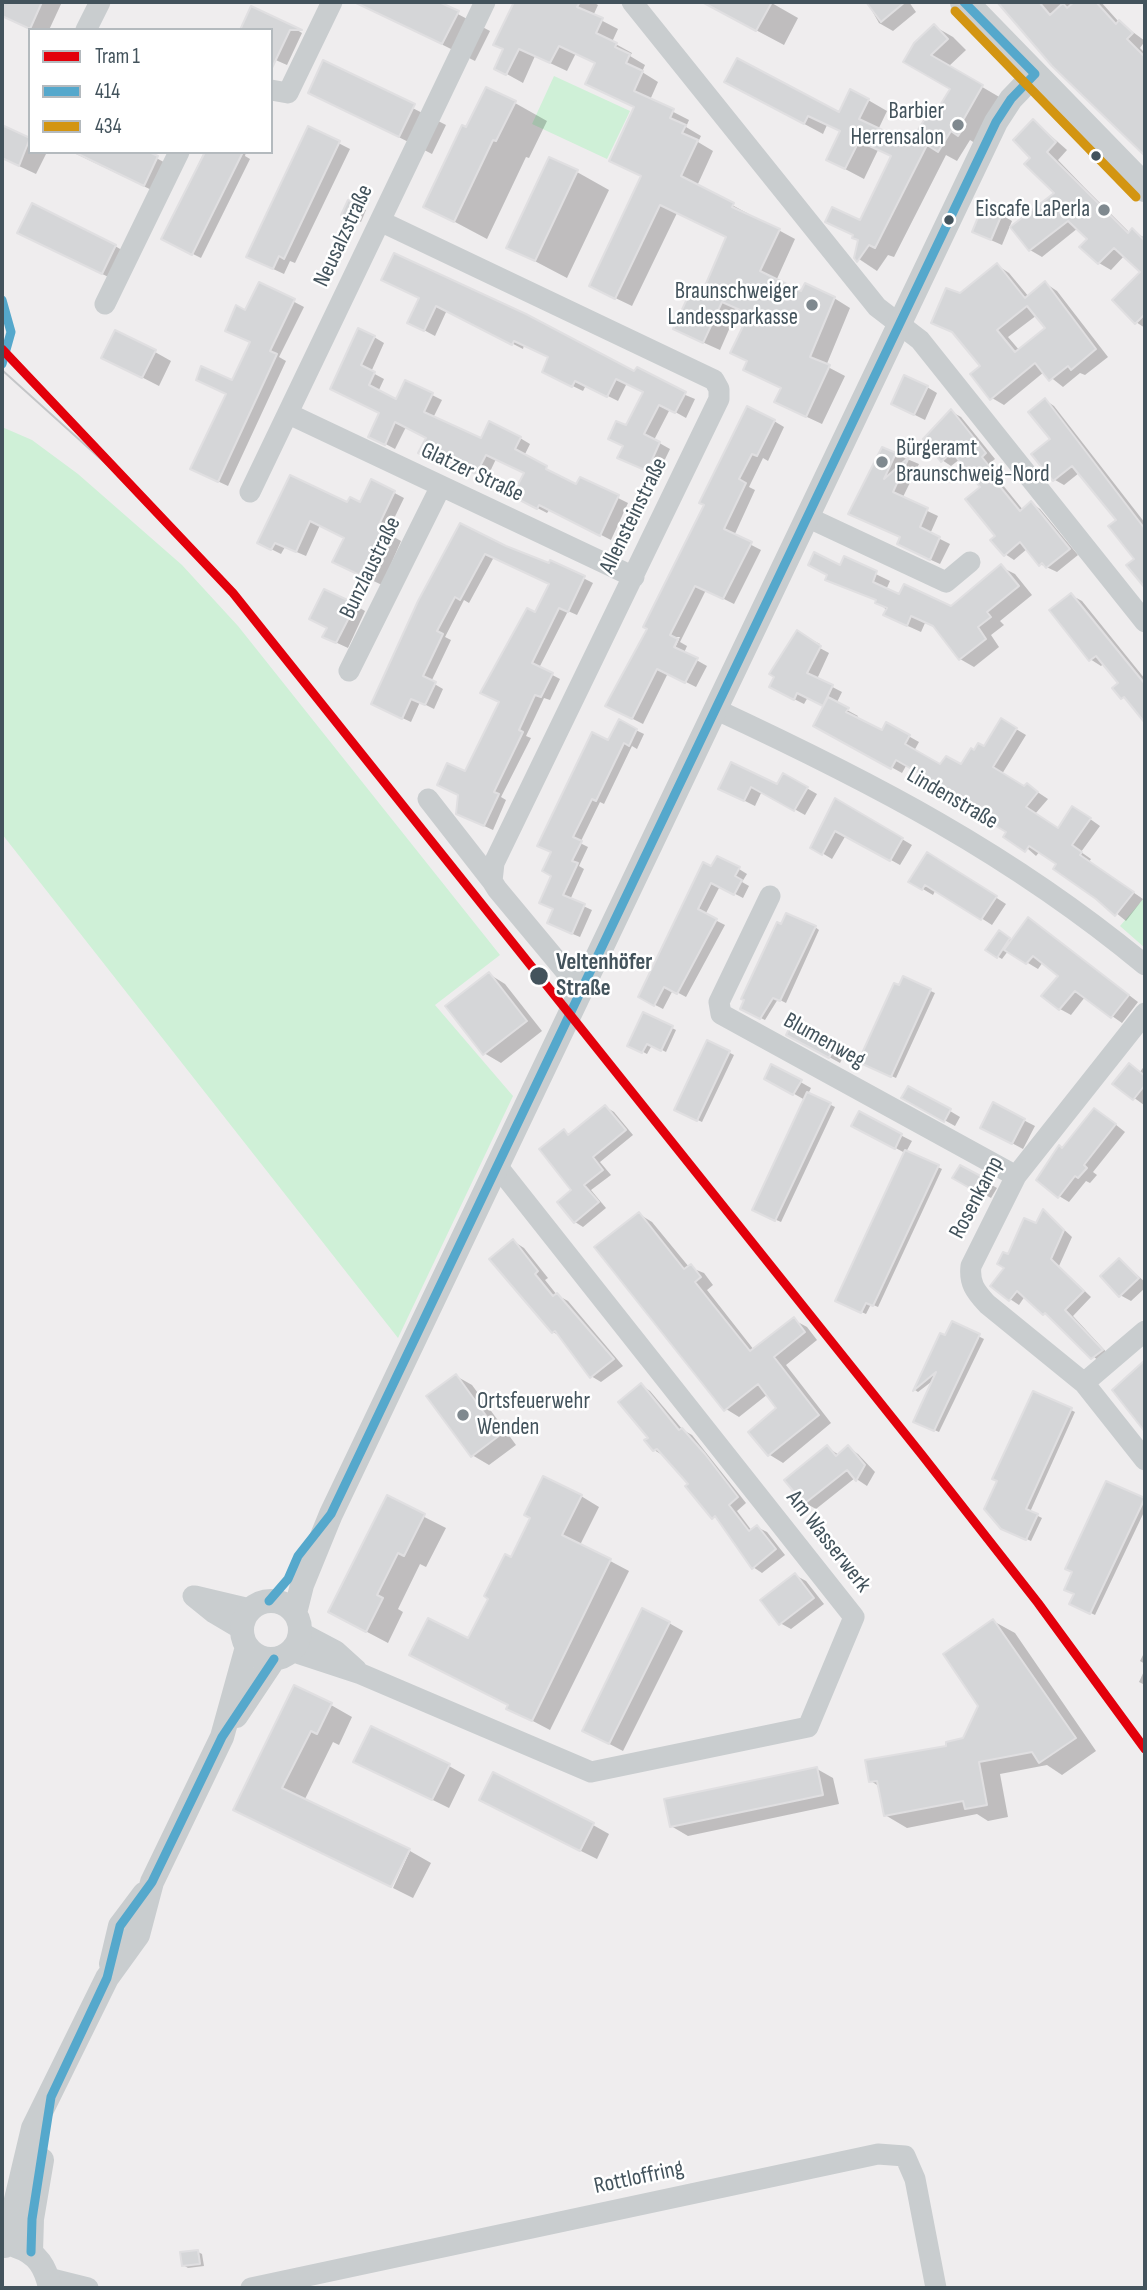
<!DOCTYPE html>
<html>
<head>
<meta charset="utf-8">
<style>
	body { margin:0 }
	#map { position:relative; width:1147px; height:2290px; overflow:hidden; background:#efedee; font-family:"Sofia Sans Condensed",sans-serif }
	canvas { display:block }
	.frame { position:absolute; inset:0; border:4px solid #43535c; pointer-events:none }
	.legend { position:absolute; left:28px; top:28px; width:245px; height:126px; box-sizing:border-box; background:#fff; border:2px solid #b4babe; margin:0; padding:9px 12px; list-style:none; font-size:21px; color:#43535c }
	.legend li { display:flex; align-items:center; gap:14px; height:35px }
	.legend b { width:35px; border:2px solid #b4babe }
</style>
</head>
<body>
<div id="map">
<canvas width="1147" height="2290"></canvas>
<div class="frame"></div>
<ul class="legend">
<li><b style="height:9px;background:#e3000b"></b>Tram 1</li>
<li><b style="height:9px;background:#55a8cc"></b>414</li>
<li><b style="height:9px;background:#d39512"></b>434</li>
</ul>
</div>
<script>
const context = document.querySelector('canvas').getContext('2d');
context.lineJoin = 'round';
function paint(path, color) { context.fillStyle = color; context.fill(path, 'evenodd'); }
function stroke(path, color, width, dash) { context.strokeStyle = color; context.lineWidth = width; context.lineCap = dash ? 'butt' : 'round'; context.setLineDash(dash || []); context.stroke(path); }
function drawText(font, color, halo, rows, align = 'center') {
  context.font = font + ' "Sofia Sans Condensed",sans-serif'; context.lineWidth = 5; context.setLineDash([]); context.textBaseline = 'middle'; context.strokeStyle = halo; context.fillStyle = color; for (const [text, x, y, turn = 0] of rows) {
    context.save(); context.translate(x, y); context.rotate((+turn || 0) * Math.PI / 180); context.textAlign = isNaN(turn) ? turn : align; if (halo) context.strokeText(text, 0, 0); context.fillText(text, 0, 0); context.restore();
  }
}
paint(new Path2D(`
	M554 76 630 111 607 159 532 124Z
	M2 427 32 440 78 474 182 565 238 626 500 955 435 1005 513 1096 398 1338 2 834Z
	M1145 897V948L1120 926Z`), '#cff0d7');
paint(new Path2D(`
	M4 2H62L49 30H32L2 15Z
	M357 2H435L490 31 475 61Z
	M516 2H593L598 5 593 16 618 29 612 42 632 53 630 56 645 65 642 72 658 82 650 100 689 120 686 127 701 136 698 142 713 151 697 186 795 239 776 281 802 293 834 298 850 308 826 366 845 376 822 424 792 410 782 388 748 363 750 315 738 309 720 350 691 337 702 295 728 238 677 213 632 306 607 294 643 177 611 160 635 108 587 84 597 63 576 53 567 71 535 56 523 83 496 68 505 50 496 44Z
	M703 2H770L798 18 784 45Z
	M867 2H909L916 12 893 31 879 23Z
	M999 2H1101L1118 21 1145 41 1140 48 1145 53V154L1053 64Z
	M934 26 953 37 966 50 948 67 1001 98 978 145 970 140 957 161 946 155 894 257 888 255 877 271 856 257 861 222 892 157 878 150 864 179 828 160 841 132 827 125 823 134 745 92 840 114 868 100 887 111 878 130 911 145 935 117 952 89 905 61Z
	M292 27 302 33 287 65 271 58Z
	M324 63 446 125 432 154 310 92Z
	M515 103 547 121 529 158 526 157 487 239 425 206 467 130Z
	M1034 121 1067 150 1058 160 1084 187 1130 233 1133 231 1145 238V328L1136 322 1142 272 1125 255 1111 270 1099 263 1089 239 1078 228 1042 257 1030 250 1056 193 1033 158Z
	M2 127 30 140V152H47L36 174 2 158Z
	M309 128 350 149 295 263 290 261 284 274 258 262Z
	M72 152H145L173 167 160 194Z
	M204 152H246L245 156 250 159 201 258 163 239Z
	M577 172 609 190 567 278 508 247Z
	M348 202 366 210 361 222 348 216Z
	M1002 215 1012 221 1002 245 984 237Z
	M35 242 115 246 132 256 119 282Z
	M997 265 1009 273 1029 297 1045 283 1057 291 1108 357 1085 375 1080 373 1063 387 1044 372 1004 405 992 398 982 366ZM1037 315 1047 328 1020 351 1008 337Z
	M260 284 304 307 279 357 286 361 228 486 202 474 233 383 251 342 246 312Z
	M421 299 635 374 695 399 686 418 670 409 654 440 670 449 657 476 630 463 625 446 645 392 627 383 618 401 586 385 583 391 554 377 550 357 524 345 523 349 447 310 435 336 420 328Z
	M374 337 384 343 371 372 384 379 378 392 396 401 406 382 442 400 433 418 482 441 520 438 530 444 524 456 555 476 577 487 580 479 628 503 611 540 550 509 547 513 524 501 526 473 496 459 487 478 446 459 444 464 430 458 428 438 406 427 395 449 380 441 381 413 342 394Z
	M155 352 171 361 159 386 120 366Z
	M927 387 937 393 925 420 903 409Z
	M1045 400 1054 406 1145 523V586L1128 565 1136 559 1118 520 1079 473 1064 485 1055 480Z
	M952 412 961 417 995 459 990 463 1005 481 1002 484 1023 510 1031 503 1040 509 1078 555 1057 572 1040 564 1027 549 1014 560 1005 554 983 487 960 459 951 466 942 460Z
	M774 421 784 427 768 461 763 458 749 487 755 490 734 536 761 550 734 604 706 590 680 642 687 646 684 653 707 666 696 687 668 673 643 724 617 711 650 628 706 505ZM676 637H680L672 655 668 654Z
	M883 449 919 464 902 499 938 516 930 534 950 544 940 564 909 550 902 537 860 519Z
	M372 481 404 498 387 533 401 541 382 585 344 567 346 538 320 525 306 556 285 547 281 554 259 543 348 504H361Z
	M460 525 505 548 549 566 551 562 593 583 577 615 568 611 539 668 560 679 550 700 544 698 526 736 531 738 501 797 506 800 493 830 467 818 466 773 501 702 550 584 494 557 469 603 464 600 445 637 451 640 431 682 443 689 434 709 420 702 411 722 381 708Z
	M845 559 890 581 886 590 900 597 951 608 1001 567 1015 574 1032 595 1000 621 1004 625 991 635 999 647 974 667 960 659 936 628 925 623 921 632 899 622 877 601 827 579 841 567Z
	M1071 595 1082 601 1145 679V716L1115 688 1121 683 1104 663 1101 666 1090 659Z
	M355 605 365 611 348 648 335 642Z
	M797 632 820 644 818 647 829 653 817 679 842 692 836 704 858 716 856 719 882 733 887 724 919 742 914 751 941 767H962L974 752 984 748 1001 720 1026 735 1002 774 1025 788 1027 785 1048 799 1035 814 1059 829 1083 814 1100 826 1081 852 1091 859 1089 862 1143 899 1126 921 1040 851 1036 856 1009 832 957 801 955 804 924 786 929 778 907 764 902 773 815 725 826 706 808 697 804 704 780 692 776 676 771 674Z
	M619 722 644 734 637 749 632 746 604 804 600 802 580 843 588 847 579 866 584 869 570 900 592 910 580 937 556 927 555 909 542 902Z
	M731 764 778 786 784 775 817 794 805 815 762 791 755 806 731 794Z
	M836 800 912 845 900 865 846 835 832 859 812 847Z
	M938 860 1006 904 992 925 936 889 933 895 911 882Z
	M712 868 739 869 747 874 742 882 749 886 743 898 720 886 705 915 725 925 686 997 673 990 663 1009 640 997Z
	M1039 926 1138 1002 1122 1023 1085 997 1071 1015 1060 1009V975L1043 962 1038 969 1008 951 1002 959 987 950 999 932 1013 941Z
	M815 927 819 930 786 1003 778 999 765 1020 742 1009Z
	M489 974 505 984 542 1031 501 1063 484 1053Z
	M904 979 935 993 896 1078 864 1064Z
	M793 1026 845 1053 840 1063 788 1034Z
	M672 1028 676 1030 666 1052 652 1045 647 1054 630 1045Z
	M708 1042 734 1055 702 1122 676 1110Z
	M1145 1065V1104L1144 1105 1115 1084 1130 1066 1140 1072Z
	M772 1066 811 1088 808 1094 835 1107 781 1222 758 1212 805 1100 766 1078Z
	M903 1097 950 1111 960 1117 955 1126Z
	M994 1105 1035 1126 1023 1149 993 1133Z
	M606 1107 614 1112 633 1135 600 1162 611 1175 591 1190 606 1208 583 1227 575 1222 574 1190 564 1131 571 1135Z
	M859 1114 912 1141 906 1152 942 1169 878 1307 871 1304 866 1314 841 1303 905 1153 864 1131Z
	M1105 1116 1125 1132 1093 1172 1097 1175 1090 1183 1086 1181 1069 1202 1059 1196 1063 1149Z
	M960 1167 997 1188 991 1198 954 1178Z
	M1044 1211 1072 1237 1059 1266 1091 1297 1073 1316 1110 1356 1101 1363 1025 1296 1019 1305 1010 1299 1008 1256 1037 1226Z
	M639 1214 652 1222 689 1267 704 1273 713 1285 707 1290 754 1350 794 1320 807 1327 817 1340 786 1365 831 1423 783 1463 770 1455 750 1432 779 1408 768 1394 739 1417 726 1409Z
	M513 1241 524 1248 548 1278 545 1280 557 1295 568 1301 623 1366 601 1382 591 1376 560 1336 553 1332Z
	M1120 1260 1145 1282V1288L1131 1301 1120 1295Z
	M952 1323 984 1339 939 1432 920 1424 935 1379 918 1392 915 1390 941 1335 946 1338Z
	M456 1376 472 1385 516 1445 489 1465 472 1455Z
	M641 1385 650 1391 683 1430 692 1435 746 1503 737 1511 752 1531 757 1527 767 1532 785 1555 762 1573 753 1567 690 1484 664 1456 654 1450Z
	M1071 1410 1075 1412 1030 1512 1042 1518 1031 1541 1007 1530Z
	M827 1447 839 1455 848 1447 858 1454 875 1472 867 1486 855 1478 816 1509 805 1503 787 1480Z
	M1107 1483 1145 1500V1510L1095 1615 1076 1606V1594Z
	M581 1496 599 1507 580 1545 629 1571 550 1730 508 1708 510 1705 469 1640 512 1559Z
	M387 1498 446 1528 426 1567 420 1564 398 1609 403 1612 388 1643 352 1624Z
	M795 1575 806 1581 824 1604 791 1629 780 1623Z
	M993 1621 1015 1633 1096 1751 1062 1775 1047 1765 1000 1774 1008 1817 988 1821 977 1814 907 1828 885 1815 880 1787 871 1781 964 1740 980 1706Z
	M669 1623 683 1631 623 1751 598 1738Z
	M1145 1651V1664L1140 1661Z
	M1145 1669V1685L1139 1682Z
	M331 1705 352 1717 339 1745 333 1742 304 1801 407 1850 389 1886 235 1809Z
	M449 1766 465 1775 449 1808 372 1770Z
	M817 1769 833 1778 839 1804 688 1836 671 1826Z
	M497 1809 593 1825 609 1834 597 1859Z
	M410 1851 431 1863 413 1898 393 1888Z
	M198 2252 202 2254 204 2266 188 2268 183 2265Z`), '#0003');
const building = new Path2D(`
	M2 2H42L30 29 2 16Z
	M354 2H439L459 11 442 44Z
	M514 2H580L577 7 603 18 596 33 617 43 615 47 630 54 626 63 643 71 634 91 674 109 670 118 686 125 682 133 698 140 681 176 734 203 732 207 780 229 760 271 801 291 805 283 835 297 810 357 830 365 806 417 774 402 781 388 743 370 747 361 730 353 749 314 722 302 703 343 673 329 692 288 702 293 726 237 660 205 615 299 589 286 641 176 609 161 634 107 585 84 595 63 559 46 550 63 519 49 506 75 494 69 503 49 493 45Z
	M702 2H772L756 31Z
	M866 2H905L881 22Z
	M997 2H1039L1050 15 1063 3 1067 8 1074 2H1096L1116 24 1119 20 1133 33 1127 39 1145 57V156L1052 66Z
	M251 6 302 30H290L271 70V30H240Z
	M934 24 948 39 931 55 983 85 962 122 966 124 958 136 951 131 938 152 927 145 875 248 869 245 857 262 854 258 858 240 852 238 853 235 825 222 832 207 860 220 891 156 859 141 845 169 826 160 840 131 808 116 804 124 724 82 737 58 839 112 850 89 869 99 859 119 910 143 929 112 934 115 950 89 903 62 914 43Z
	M323 60 415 104 399 137 308 93Z
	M486 87 516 101 496 141 493 140 454 222 423 207 462 125 466 127Z
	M1033 119 1056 142 1047 152 1128 233 1132 228 1145 241V314L1135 324 1112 300 1140 272 1114 248 1098 264 1079 247 1087 239 1068 221 1029 251 1010 227 1054 193 1024 164 1030 158 1013 140Z
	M2 125 30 138 19 166 2 158Z
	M308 126 340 141 284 259 279 256 273 269 246 257Z
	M74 152H149L158 156 144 186Z
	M205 152H243L192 255 161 239Z
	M549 157 578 170 535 261 506 248Z
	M348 200 362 206 356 221 341 215Z
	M32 203 116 245 102 274 17 233Z
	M983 205 1002 214 991 240 972 232Z
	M394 253 526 314 634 371 637 367 686 392 675 413 659 405 644 434 660 442 647 471 617 458 623 446 608 439 616 421 626 425 643 392 616 379 607 397 575 381 572 387 542 372 548 357 514 341 512 345 436 306 424 331 407 323 419 298 381 280Z
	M997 263 1025 298 1045 281 1096 349 1071 370 1068 366 1049 381 1035 363 990 400 970 374 980 366 952 332 931 323 946 288 960 293ZM1027 306 1045 328 1015 352 997 330Z
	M259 282 295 299 270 351 277 354 218 482 190 469 226 394 196 380 201 366 232 380 250 342 225 331 236 305 245 310Z
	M358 328 375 336 361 365 375 372 369 385 396 399 405 380 433 393 424 412 481 438 489 421 521 437 515 449 547 466 546 469 576 484 580 477 619 495 600 536 539 505 537 509 512 496 524 473 486 455 476 474 436 455 433 460 418 453 426 438 395 422 385 445 368 437 379 413 330 389Z
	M115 330 156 350 142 378 101 358Z
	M904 375 928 386 914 415 891 404Z
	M1045 398 1145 529V588L1126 565 1134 559 1108 526 1116 520 1072 466 1053 481 1031 454 1050 439 1028 412Z
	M747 406 775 420 757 456 752 454 739 479 746 483 724 529 752 542 723 599 695 586 670 635 678 639 674 647 698 658 685 683 657 669 632 719 605 706 647 629 643 627 704 505 699 503Z
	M951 409 986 453 982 457 997 476 993 478 1020 511 1031 501 1070 549 1046 568 1042 563 1039 566 1020 542 1004 556 990 540 995 536 965 499 980 487 952 452 941 462 923 439Z
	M882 447 896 453 884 479 909 457 893 492 928 508 920 527 940 537 930 560 897 544 900 537 848 514Z
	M290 475 347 502 350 497 360 502 371 479 395 491 378 527 393 534 372 581 332 562 344 538 310 521 296 552 275 543 271 550 257 543Z
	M460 523 506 546 549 563 550 560 585 576 568 612 559 608 532 663 553 673 541 697 535 695 519 730 523 732 494 792 499 794 484 826 456 814 458 795 437 785 447 763 465 771 499 702 480 693 527 608 535 612 549 584 485 554 460 600 455 597 437 631 443 634 423 676 436 682 425 705 411 699 402 719 371 704 418 601Z
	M814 552 840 565 844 556 877 571 873 582 899 594 904 584 951 606 1001 564 1019 586 987 612 991 617 978 627 986 639 959 660 933 626 911 616 907 626 883 615 887 608 875 603 876 600 825 580 827 575 808 565Z
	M324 589 356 604 336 643 322 637 327 628 309 619Z
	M1071 593 1145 684V723L1124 697 1121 699 1112 688 1118 683 1096 656 1089 661 1049 610Z
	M797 630 821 646 807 673 833 685 823 706 797 693 794 700 769 687 774 677 769 674Z
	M828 697 849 708 846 712 882 730 886 722 910 735 905 744 940 764 946 756 961 764 971 748 974 750 978 743 984 746 1001 718 1017 728 993 767 1024 786 1027 783 1038 792 1026 807 1058 828 1072 806 1091 818 1072 845 1082 852 1080 855 1134 892 1115 916 1096 899 1053 869 1056 864 1029 846 1025 852 1003 837 1006 832 946 796 944 799 922 787 927 778 896 760 891 769 813 726Z
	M619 719 637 729 629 746 624 743 596 801 592 799 573 837 582 841 572 861 578 863 563 895 585 904 572 934 547 923 553 909 539 903 551 876 542 871 551 852 537 846 592 732 608 740Z
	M731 762 777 784 783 773 808 787 794 811 751 787 744 801 718 789Z
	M835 798 903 838 890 861 835 831 822 855 810 848Z
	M927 852 997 896 981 920 925 885 922 890 908 882Z
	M717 856 740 867 735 876 742 880 734 895 711 883 698 909 717 919 677 994 664 987 654 1006 638 997 703 862 711 866Z
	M786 913 816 926 780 1001 773 998 760 1019 740 1009 744 1000 741 999 777 922 781 924Z
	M1028 917 1129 995 1111 1018 1075 991 1059 1010 1041 996 1058 976 1033 956 1026 964 1004 950Z
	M999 930 1010 938 997 958 985 950Z
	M489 972 527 1021 483 1055 445 1006Z
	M903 976 931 989 891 1077 858 1062 894 983 899 985Z
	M643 1012 673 1026 661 1051 647 1044 642 1053 627 1046Z
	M792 1023 835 1046 829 1058 786 1035Z
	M707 1040 730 1051 697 1121 674 1110Z
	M1129 1063 1145 1076V1085L1133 1100 1112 1084Z
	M771 1064 802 1080 793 1095 764 1079Z
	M908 1086 951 1109 944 1122 901 1098Z
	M807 1092 831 1103 775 1221 752 1210Z
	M993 1102 1025 1119 1012 1144 980 1128Z
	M605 1105 626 1130 593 1157 603 1170 584 1185 599 1202 574 1223 557 1202 571 1190 539 1149 564 1129 568 1135Z
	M1094 1108 1116 1124 1084 1165 1087 1168 1078 1178 1075 1176 1058 1198 1036 1180 1059 1145 1062 1148Z
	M859 1111 902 1134 895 1149 851 1126Z
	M905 1150 939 1165 873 1306 866 1303 861 1313 835 1301Z
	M960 1165 988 1180 980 1194 952 1178Z
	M1043 1209 1064 1230 1051 1259 1084 1291 1065 1310 1103 1350 1091 1359 1045 1313 1043 1315 1017 1291 1009 1301 990 1286 1004 1268 997 1264 1003 1252 1008 1254 1024 1218 1036 1223Z
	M639 1212 684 1269 691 1264 701 1277 695 1282 750 1351 794 1317 805 1332 774 1357 819 1415 768 1456 748 1432 776 1408 758 1384 724 1411 594 1247Z
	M513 1239 538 1271 535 1274 553 1296 557 1293 614 1359 590 1378 555 1331 552 1333 489 1259Z
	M1119 1258 1139 1278 1119 1297 1100 1276Z
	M952 1321 980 1334 934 1431 913 1422 936 1372 913 1391 940 1333 945 1335Z
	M1145 1360V1432L1112 1390Z
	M456 1374 500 1435 471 1457 426 1396Z
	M641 1383 679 1430 682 1428 705 1454 738 1497 729 1505 749 1531 757 1525 776 1549 752 1569 715 1516 712 1519 685 1486 688 1484 657 1449 653 1451 644 1440 648 1438 618 1402Z
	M1033 1391 1072 1408 1026 1509 1038 1514 1026 1540 1001 1529 984 1509 997 1481 992 1479Z
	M827 1445 836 1456 848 1445 865 1465 856 1481 847 1470 804 1504 784 1480Z
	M543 1476 582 1495 562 1535 611 1559 532 1721 506 1709 508 1705 409 1655 428 1618 468 1638 488 1599 484 1596 505 1554 511 1557 530 1518 524 1515Z
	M1106 1481 1145 1498 1090 1614 1069 1604 1074 1594 1064 1590 1072 1572 1065 1569Z
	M387 1495 425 1514 404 1556 398 1553 377 1595 383 1598 366 1632 328 1612Z
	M795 1573 814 1598 779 1625 760 1600Z
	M642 1608 670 1622 609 1744 582 1731Z
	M993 1619 1076 1738 1039 1763 1032 1752 979 1762 987 1805 965 1809 963 1801 884 1816 877 1781 869 1782 865 1760 946 1746V1742L963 1738 978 1706 943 1654Z
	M294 1685 332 1703 317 1734 311 1731 282 1788 410 1849 391 1887 233 1810Z
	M371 1726 450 1764 432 1800 353 1762Z
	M817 1767 823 1795 670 1827 664 1799Z
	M493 1772 594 1823 580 1851 479 1800Z
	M198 2250 200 2264 182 2266 180 2252Z`);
paint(building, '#d5d6d8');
stroke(building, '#e0dfe1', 2);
stroke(new Path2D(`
	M632 2 877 307 920 340 1145 622
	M86 30 100 2
	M271 90 288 93 332 2
	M380 221 714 380 719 389V399L494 863 492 881 497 889 582 991
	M105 304 179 152
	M289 414 634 577
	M250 492 485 2
	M807 517 946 582 970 562
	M349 671 440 488
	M715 709C872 782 1011 854 1145 965
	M428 799 492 881
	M770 896 719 1002 721 1014 1016 1176
	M1145 1013 1016 1176 971 1266C969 1283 975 1291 987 1304L1084 1383 1145 1460
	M1084 1383 1145 1331
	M193 1596 214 1613 241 1629
	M195 1596 250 1609
	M300 1632 336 1651 357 1670
	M291 1651 361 1674 591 1772 808 1727 854 1617 498 1167
	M48 2278 88 2288
	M251 2288 878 2154 905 2156 915 2179 936 2288`), '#c9cdcf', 21);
stroke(new Path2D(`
	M242 1630a29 29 0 1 1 58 0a29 29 0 1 1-58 0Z
	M295 1613 302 1585 331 1514 996 122 1011 99 1035 74
	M236 1716 274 1659
	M111 1964 120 1926 144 1894
	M5 2246 33 2128 107 1978 138 1935 152 1882 222 1737 247 1647
	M16 2246C38 2253 46 2268 50 2288
	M31 2252 32 2219 42 2160`), '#c9cdcf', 24);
stroke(new Path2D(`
	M964 2 1145 188`), '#caced0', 28);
stroke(new Path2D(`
	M2 370 134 489`), '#c4c6c8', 2);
stroke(new Path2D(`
	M964 2 1035 74
	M2 300 11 332 2 364
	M269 1601 288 1579 298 1556 331 1514 996 122 1011 99 1035 74
	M31 2252 32 2219 51 2097 107 1978 120 1926 152 1882 222 1737 274 1659`), '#55a8cc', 9);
stroke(new Path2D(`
	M955 11 1136 197`), '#d39512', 9);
stroke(new Path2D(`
	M2 349 233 593 922 1455 1038 1603 1145 1749`), '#e3000b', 9);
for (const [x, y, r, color] of [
	[958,125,7,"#7f898f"],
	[1096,156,6,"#43535c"],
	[1104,210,7,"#7f898f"],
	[949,220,6,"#43535c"],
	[812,305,7,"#7f898f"],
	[882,462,7,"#7f898f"],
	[539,976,10,"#43535c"],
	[463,1415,7,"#7f898f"]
]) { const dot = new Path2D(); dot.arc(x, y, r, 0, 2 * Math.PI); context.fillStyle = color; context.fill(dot); stroke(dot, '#fff', 2.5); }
drawText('23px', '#43535c', '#fff', [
	["Barbier",944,112],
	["Herrensalon",944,138],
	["Eiscafe LaPerla",1090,210],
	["Braunschweiger",798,292],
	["Landessparkasse",798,318],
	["Bürgeramt",896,449,"left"],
	["Braunschweig-Nord",896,475,"left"],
	["Ortsfeuerwehr",477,1402,"left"],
	["Wenden",477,1428,"left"]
], 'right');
drawText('23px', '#43535c', '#fff', [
	["Neusalzstraße",344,236,-65],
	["Glatzer Straße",472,473,25],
	["Allensteinstraße",634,516,-64],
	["Bunzlaustraße",371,568,-64],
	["Lindenstraße",952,799,30],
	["Blumenweg",824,1041,29],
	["Rosenkamp",977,1198,-62],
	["Am Wasserwerk",828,1542,52],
	["Rottloffring",639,2178,-12]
]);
drawText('bold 23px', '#43535c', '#fff', [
	["Veltenhöfer",556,963],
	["Straße",556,989]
], 'left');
</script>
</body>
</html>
